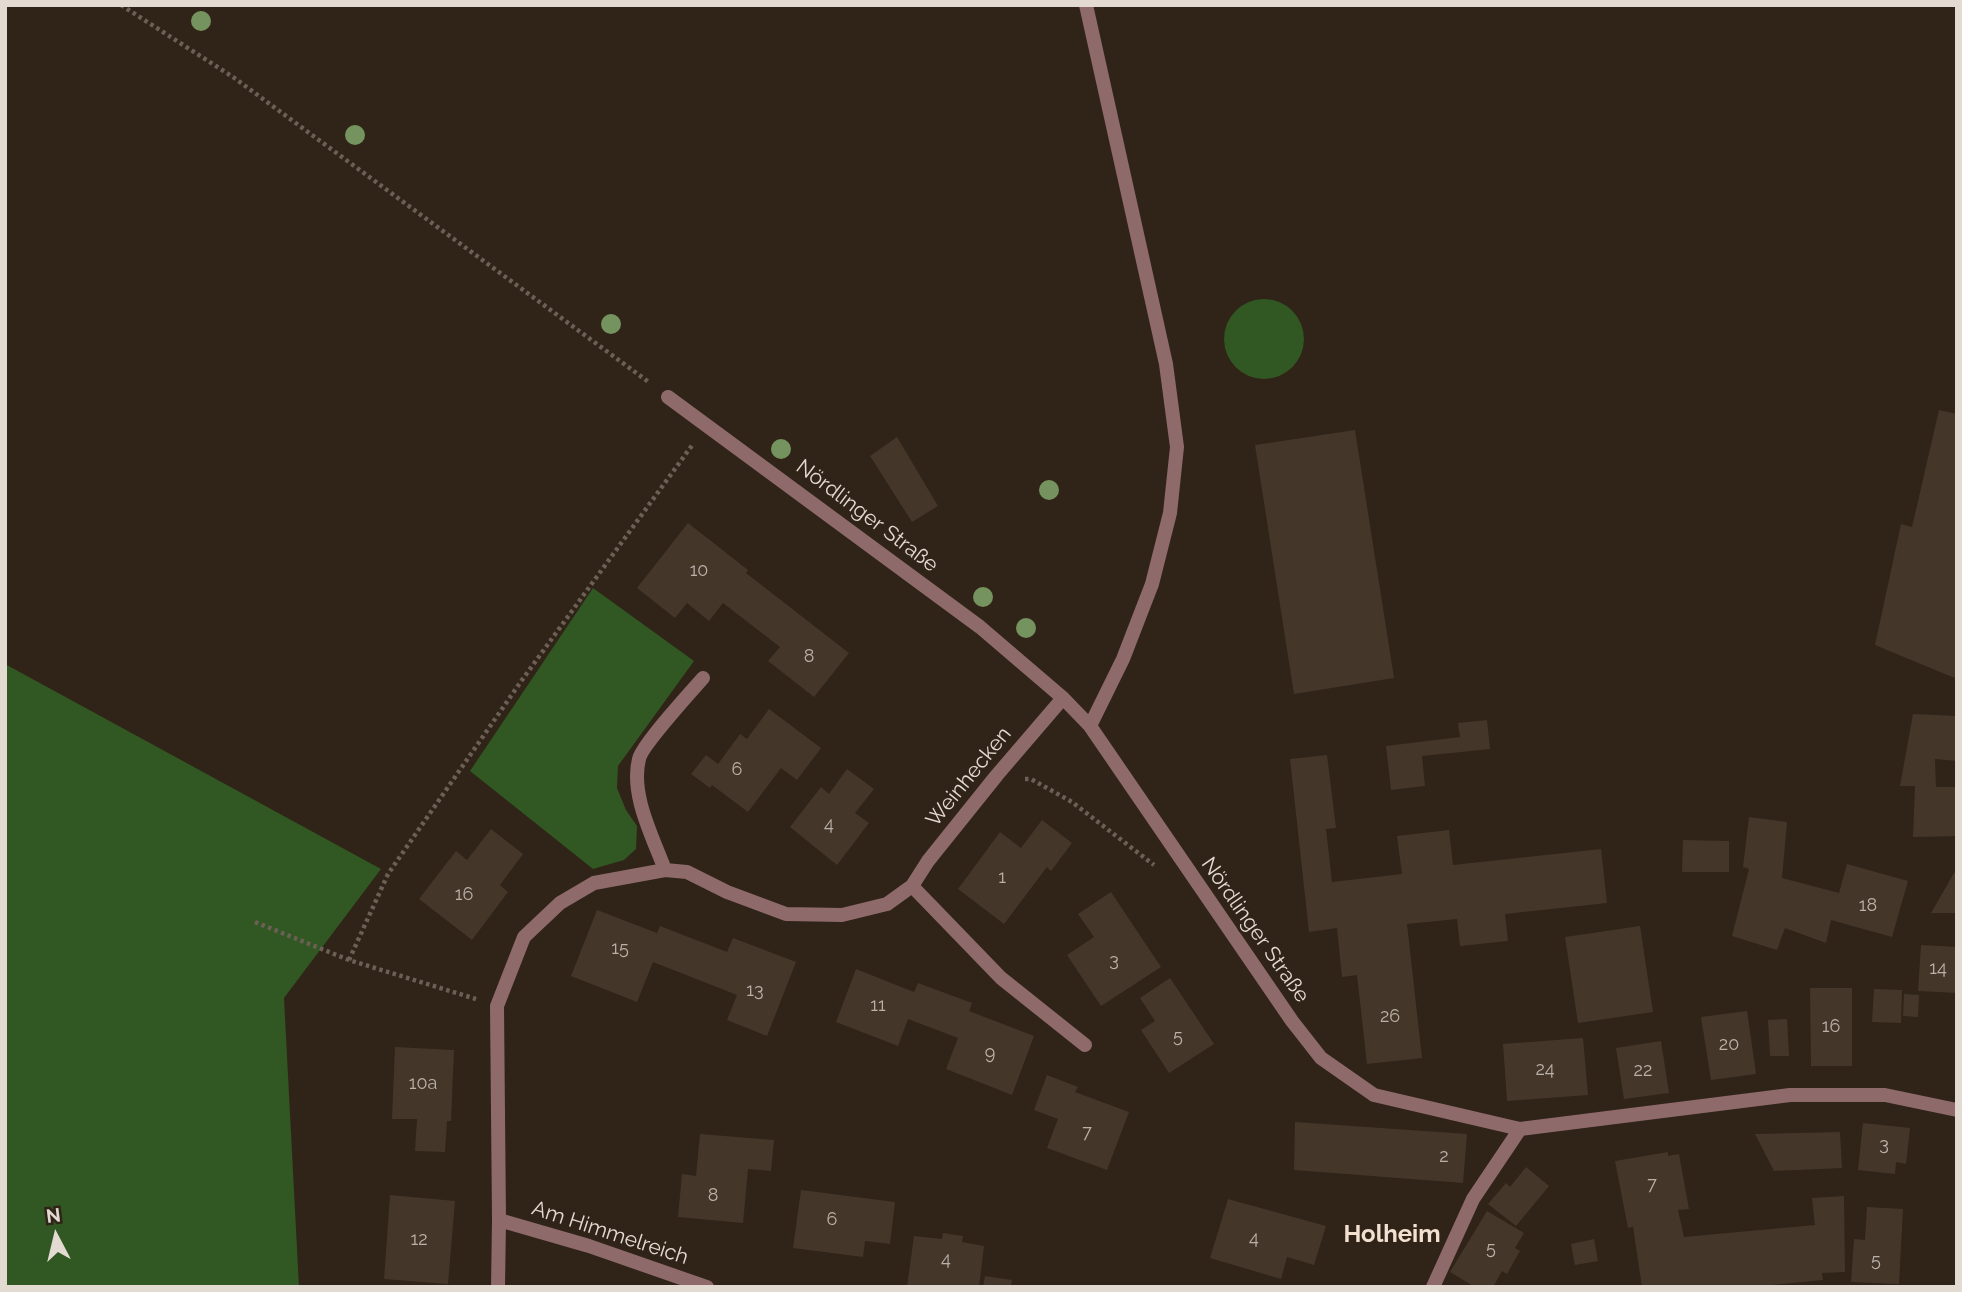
<!DOCTYPE html>
<html>
<head>
<meta charset="utf-8">
<style>
	body { margin:0 }
	#map { position:relative; width:1962px; height:1292px; overflow:hidden; background:#302317; font-family:Raleway,sans-serif }
	canvas { display:block }
	.frame { position:absolute; inset:0; border:7px solid #e3dad2; pointer-events:none }
	.north { position:absolute; left:21px; top:1201px; width:70px; height:70px; -webkit-text-stroke:5px #302317; paint-order:stroke; rotate:353deg; font-size:19px; font-weight:700; line-height:28px; text-align:center; color:#e3dad2 }
	.north::after { content:''; display:block; margin:auto; width:24px; height:32px; background:#e3dad2; clip-path:polygon(50% 0,100% 100%,50% 72%,0 100%) }
</style>
</head>
<body>
<div id="map">
<canvas width="1962" height="1292"></canvas>
<div class="frame"></div>
<div class="north">N</div>
</div>
<script>
const context = document.querySelector('canvas').getContext('2d');
context.lineJoin = 'round';
function paint(path, color) { context.fillStyle = color; context.fill(path, 'evenodd'); }
function stroke(path, color, width, dash) { context.strokeStyle = color; context.lineWidth = width; context.lineCap = dash ? 'butt' : 'round'; context.setLineDash(dash || []); context.stroke(path); }
function drawText(font, color, halo, rows, align = 'center') {
  context.font = font + ' Raleway,sans-serif'; context.lineWidth = 6; context.setLineDash([]); context.textBaseline = 'middle'; context.strokeStyle = halo; context.fillStyle = color; for (const [text, x, y, turn = 0] of rows) {
    context.save(); context.translate(x, y); context.rotate((+turn || 0) * Math.PI / 180); context.textAlign = isNaN(turn) ? turn : align; if (halo) context.strokeText(text, 0, 0); context.fillText(text, 0, 0); context.restore();
  }
}
paint(new Path2D(`
	M1224 339a40 40 0 1 1 80 0a40 40 0 1 1-80 0Z
	M593 588 694 661 618 766 617 788 626 810 637 826 636 849 624 860 593 869 470 771Z
	M5 664 381 869 284 998 299 1287H5Z`), '#315723');
paint(new Path2D(`
	M1939 410 1957 414V679L1875 645 1901 524 1912 527Z
	M1355 430 1394 678 1294 694 1255 445Z
	M897 437 938 506 912 522 870 456Z
	M688 523 748 570 746 573 849 653 814 697 768 661 780 647 723 603 709 621 687 603 675 618 637 588Z
	M769 709 821 748 797 780 781 768 748 812 712 785 710 788 691 774 706 755 718 764 740 734 747 739Z
	M1913 714 1957 716V761L1935 759 1936 787H1957V836L1913 837 1915 786H1900Z
	M1487 720 1490 749 1422 756 1425 786 1391 790 1386 746 1460 737 1458 723Z
	M1327 755 1336 828 1326 829 1332 882 1402 874 1397 836 1449 830 1453 865 1601 849 1607 903 1505 914 1508 941 1460 946 1457 919 1407 924 1422 1058 1367 1064 1357 975 1342 977 1337 928 1309 932 1290 759Z
	M847 769 874 789 855 813 869 823 837 865 790 827 821 787 829 794Z
	M1749 817 1787 822 1782 878 1839 893 1847 864 1908 881 1892 937 1831 920 1826 943 1785 928 1777 950 1732 936 1749 869 1743 867Z
	M1042 820 1072 843 1051 871 1047 867 1004 924 958 889 1000 832 1021 848Z
	M491 829 523 854 500 885 508 892 472 940 419 899 456 851 467 860Z
	M1683 840 1729 841V872H1682Z
	M1954 873H1957V913H1931Z
	M1111 892 1161 967 1101 1006 1067 955 1094 937 1078 914Z
	M597 910 657 933 660 926 727 952 733 938 796 962 767 1036 727 1020 737 995 653 962 637 1002 571 976Z
	M1640 926 1653 1012 1578 1023 1565 937Z
	M1921 945 1957 947V993L1918 991Z
	M856 969 914 992 918 983 972 1003 969 1011 1034 1036 1012 1095 946 1069 958 1038 908 1019 898 1046 836 1022Z
	M1170 978 1214 1044 1169 1073 1141 1030 1155 1021 1140 998Z
	M1810 988H1852V1066H1811Z
	M1874 989 1902 990 1901 1023 1872 1022Z
	M1904 994 1919 995 1918 1017 1903 1016Z
	M1747 1011 1756 1074 1711 1080 1701 1017Z
	M1787 1019 1789 1056H1770L1768 1020Z
	M1583 1038 1588 1095 1507 1101 1503 1044Z
	M1661 1041 1669 1093 1624 1099 1616 1048Z
	M395 1047 454 1050 451 1121H447L445 1152 415 1151 417 1119H392Z
	M1047 1075 1078 1087 1075 1092 1129 1112 1107 1170 1047 1148 1058 1119 1034 1110Z
	M1295 1122 1467 1134 1463 1183 1294 1170Z
	M1863 1123 1910 1128 1906 1164 1896 1162 1895 1174 1858 1170Z
	M1840 1132 1842 1168 1774 1171 1755 1134Z
	M700 1134 774 1140 771 1171 748 1169 743 1223 678 1217 682 1174 696 1176Z
	M1668 1152V1156L1679 1154 1689 1209 1678 1210 1684 1237 1815 1225 1812 1198 1844 1196 1845 1272 1822 1273 1823 1280 1751 1287H1642L1633 1227 1628 1228 1615 1161Z
	M1526 1167 1549 1186 1516 1226 1488 1204 1506 1183 1510 1187Z
	M801 1190 895 1202 890 1244 865 1241 863 1257 793 1248Z
	M390 1195 455 1201 448 1284 384 1279Z
	M1228 1199 1326 1226 1314 1265 1287 1257 1281 1279 1210 1258Z
	M1867 1207 1903 1209 1899 1284 1851 1282 1854 1239 1865 1240Z
	M1487 1211 1524 1233 1515 1248 1520 1251 1507 1274 1502 1271 1493 1287H1475L1450 1272Z
	M943 1233 963 1236 962 1242 984 1246 979 1287H907L914 1236 942 1239Z
	M1594 1239 1598 1261 1575 1265 1571 1244Z
	M985 1276 1012 1280 1011 1287H983Z`), '#44372a');
stroke(new Path2D(`
	M121 5 233 77 650 383
	M1025 779H1031L1072 802 1154 865
	M255 922 349 960 476 999
	M349 960 388 874 522 680 693 444`), '#6c6056', 4.5, [3.5, 3.5]);
stroke(new Path2D(`
	M1086 5 1166 364 1177 447 1170 513 1152 584 1123 659 1090 726
	M668 397 980 627 1063 698 1090 726 1292 1021 1321 1058 1374 1095 1520 1129 1790 1095H1885L1957 1110
	M665 870C653 837 630 795 639 759 642 745 691 692 703 678
	M912 886 1001 978 1085 1045
	M499 1220 497 1006 524 937 560 903 594 883 665 870 687 872 727 892 786 914 842 915 887 904 912 886 928 861 997 775 1063 698
	M498 1287 499 1220 589 1246 707 1287
	M1433 1287 1473 1199 1520 1129`), '#8e6a6a', 14);
context.fillStyle = '#75935e';
for (const [x, y] of [
	[201,21],
	[355,135],
	[611,324],
	[781,449],
	[1049,490],
	[983,597],
	[1026,628]
]) { context.beginPath(); context.arc(x, y, 10, 0, 2 * Math.PI); context.fill(); }
drawText('18px', '#bbb1a8', null, [
	["10",699,571],
	["8",809,657],
	["6",737,770],
	["4",829,825],
	["1",1002,878],
	["16",464,895],
	["18",1868,906],
	["15",620,949],
	["3",1114,961],
	["14",1938,969],
	["13",755,991],
	["11",878,1006],
	["26",1390,1017],
	["16",1831,1027],
	["5",1178,1037],
	["20",1729,1045],
	["9",990,1054],
	["24",1545,1070],
	["22",1643,1071],
	["10a",423,1084],
	["7",1087,1133],
	["3",1884,1145],
	["2",1444,1157],
	["7",1652,1185],
	["8",713,1196],
	["6",832,1220],
	["4",1254,1239],
	["12",419,1240],
	["5",1491,1249],
	["4",946,1260],
	["5",1876,1261]
]);
drawText('21px', '#e3dad2', '#302317', [
	["Nördlinger Straße",867,516,37],
	["Weinhecken",969,777,-51],
	["Nördlinger Straße",1255,930,55],
	["Am Himmelreich",610,1233,18]
]);
drawText('bold 24px', '#f2e0d1', '#302317', [
	["Holheim",1392,1235]
]);
</script>
</body>
</html>
